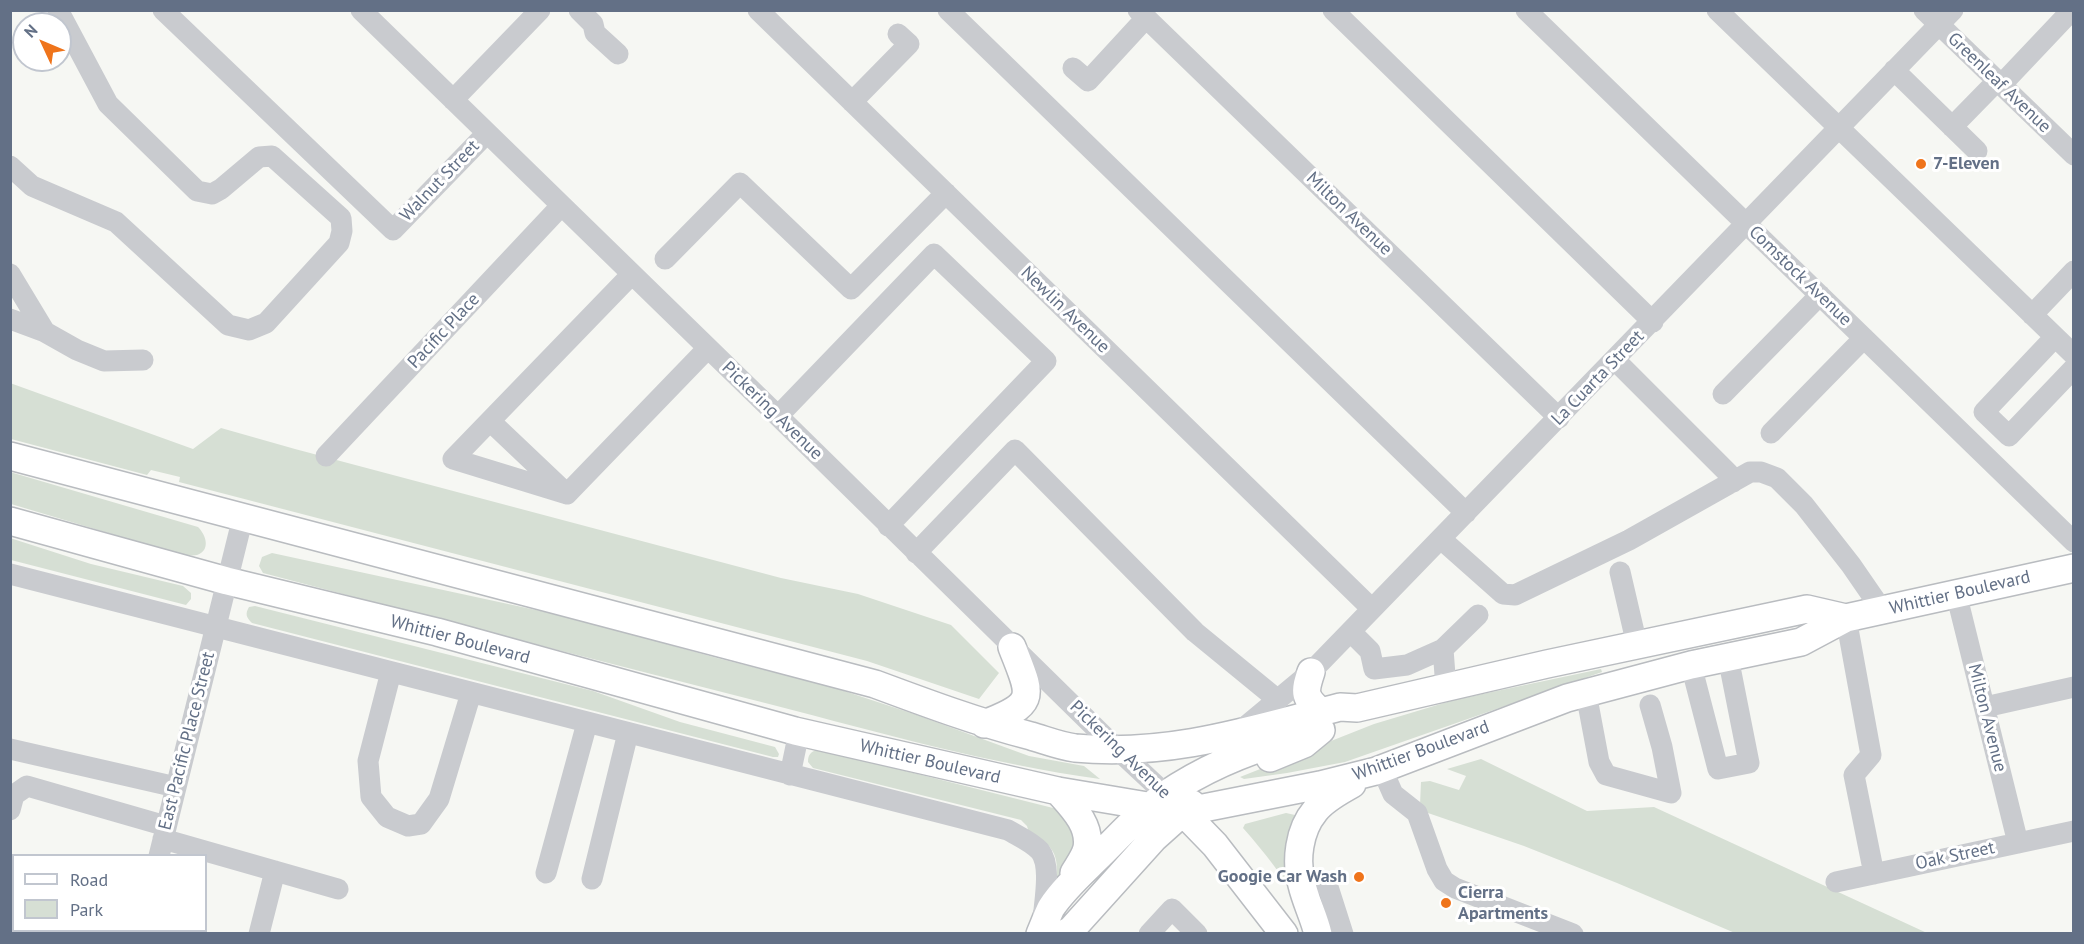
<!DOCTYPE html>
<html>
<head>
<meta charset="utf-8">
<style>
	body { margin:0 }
	#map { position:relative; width:2084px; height:944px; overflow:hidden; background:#f6f7f3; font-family:"PT Sans",sans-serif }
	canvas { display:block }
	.frame { position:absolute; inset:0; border:12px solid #637086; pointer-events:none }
	.legend { position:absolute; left:12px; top:854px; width:195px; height:78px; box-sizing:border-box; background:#fff; border:2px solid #c1c6cf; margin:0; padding:8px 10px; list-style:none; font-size:18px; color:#637086 }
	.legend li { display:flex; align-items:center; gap:12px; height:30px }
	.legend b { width:30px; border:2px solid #c1c6cf }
	.north { position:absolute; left:12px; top:12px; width:60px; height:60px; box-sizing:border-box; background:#fff; border:2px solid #c1c6cf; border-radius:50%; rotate:314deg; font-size:16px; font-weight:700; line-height:24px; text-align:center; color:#637086 }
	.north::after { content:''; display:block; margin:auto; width:21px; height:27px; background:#ef741b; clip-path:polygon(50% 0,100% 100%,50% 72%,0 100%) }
</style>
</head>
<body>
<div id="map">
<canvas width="2084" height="944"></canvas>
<div class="frame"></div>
<ul class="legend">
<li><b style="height:8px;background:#fff"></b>Road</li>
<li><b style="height:16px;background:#d6dfd4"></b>Park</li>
</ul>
<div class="north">N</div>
</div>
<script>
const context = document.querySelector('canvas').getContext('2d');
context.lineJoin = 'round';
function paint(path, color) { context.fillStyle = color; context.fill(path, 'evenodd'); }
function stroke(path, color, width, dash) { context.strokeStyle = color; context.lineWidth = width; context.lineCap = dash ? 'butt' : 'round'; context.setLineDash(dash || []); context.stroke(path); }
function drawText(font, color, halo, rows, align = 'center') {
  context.font = font + ' "PT Sans",sans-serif'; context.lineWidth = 6; context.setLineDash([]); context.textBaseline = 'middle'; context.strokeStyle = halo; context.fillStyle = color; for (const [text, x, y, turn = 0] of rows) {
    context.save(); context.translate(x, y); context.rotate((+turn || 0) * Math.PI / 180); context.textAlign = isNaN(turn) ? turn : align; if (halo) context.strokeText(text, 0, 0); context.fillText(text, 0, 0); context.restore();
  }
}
paint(new Path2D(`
	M10 383 193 449 221 428 295 449 781 578 858 594 951 625 999 673 979 699 867 661 179 482 180 477 151 470 147 475 11 439Z
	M10 472 198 527C206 535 211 550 197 555 193 556 186 555 182 555L11 504Z
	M10 538 91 564 183 586 191 593V599L186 605 11 560Z
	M272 553 573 618 717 658 829 686 914 714 1029 756 1084 766 1100 779C990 764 881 733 773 705 603 662 433 618 263 573L259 566 262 557Z
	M255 606 593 691 680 722 775 747 779 754 778 757H773L252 623C246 617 245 614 249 607Z
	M1601 669 1602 672 1345 762 1287 773 1244 779 1240 777 1374 724 1454 700Z
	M818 749 1061 810 1077 834 1070 866 1055 882C1061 856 1052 843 1029 833L1027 826 1021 820 813 768 808 762C808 754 811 752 818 749Z
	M1481 759 1587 811 1654 807 1927 933H1735L1617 883 1524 846 1428 813 1420 805 1421 782 1430 781 1459 790 1466 776 1447 769Z
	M1286 813 1295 815 1298 819 1300 906C1284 877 1265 853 1243 828L1245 824Z`), '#d6dfd4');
const major = new Path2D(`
	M10 456 875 684C926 703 977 722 1031 736 1045 740 1060 746 1075 748 1169 757 1251 730 1340 707L1357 708 1547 664 1807 609 1846 618
	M10 521 227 581 437 632 795 731 1058 791 1183 812 1320 785 1376 771 1567 698 1691 665 1801 642 1846 618 2074 568
	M1311 672C1304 693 1304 697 1321 712
	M984 724C1039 703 1031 696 1012 647
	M1270 758 1304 744 1321 730
	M1058 791C1072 807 1091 825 1087 848 1085 857 1078 866 1074 873
	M1183 812 1215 845 1284 934
	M1040 934C1044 925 1047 916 1051 908 1064 888 1084 871 1101 854 1121 834 1141 812 1165 795 1202 770 1243 752 1286 740
	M1064 934 1071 930 1154 838 1192 804
	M1318 934C1314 917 1306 902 1302 885 1295 861 1299 830 1315 811 1324 799 1340 791 1352 784`);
stroke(major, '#b9bcc0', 30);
stroke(new Path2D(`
	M163 10 393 230 487 133
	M361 10 778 416 1117 749 1177 805
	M579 10 593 24 595 33 618 54
	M758 10 1372 609
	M948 10 1466 513
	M1138 10 1559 418
	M1333 10 1653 322
	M1526 10 2074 542
	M1717 10 2074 355
	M1924 10 2074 155
	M1073 68 1088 81 1146 18
	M1894 70 1977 151
	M2001 85 2072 10
	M453 100 540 10
	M852 102 909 44 898 34
	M1952 127 1997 81
	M10 166 32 186 116 222 228 325 249 330 266 323 339 243 342 231 341 218 272 156 259 157 221 189 212 194 197 191 108 104 58 10
	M665 259 740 183 851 289 946 193
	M10 274 45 332 77 350 104 361 143 360
	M2032 315 2074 271
	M10 319 45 332
	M2055 337 1984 412 2009 436 2074 368
	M1615 360 1728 473 1733 482
	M1723 394 1820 295
	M778 416 934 254 1046 361 888 526
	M490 421 567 494 453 459 632 274
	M1771 433 1864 338
	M326 456 561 206
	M567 494 708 348
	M1441 539 1503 594 1515 595 1629 540 1750 472H1761L1777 478 1804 505 1851 565 1882 610
	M916 553 1015 450 1195 632 1278 700
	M1620 572 1637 645
	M10 574 1008 830C1018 836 1032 842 1040 851 1052 866 1044 902 1043 921
	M1956 593 2018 843
	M1846 618 1871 755 1854 775 1874 874
	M1351 632 1370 651 1374 669 1407 665 1443 649
	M1691 665 1718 769 1749 763 1728 657
	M391 672 368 761 371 797 387 817 408 826 421 824 439 799 471 693
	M1446 688 1443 649 1478 615
	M1586 693 1599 762 1606 775 1671 793 1662 747 1650 705
	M1985 707 2074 687
	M1240 731 1311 672 1953 10
	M10 749 176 787
	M1382 769 1393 794 1417 813 1437 869 1444 881 1455 888 1573 934
	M790 775 799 732
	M10 810 14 795 27 786 166 826
	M163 839 338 889
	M159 856 243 517
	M546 873 587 723
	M592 879 628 733
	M1836 882 2074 831
	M1302 886 1325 882 1328 887 1343 934
	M140 934V930
	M259 934 275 871
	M1149 934 1172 909 1197 934`), '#c9cbcf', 21);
stroke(major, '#fff', 27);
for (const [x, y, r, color] of [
	[1921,164,6,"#ef741b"],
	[1359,877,6,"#ef741b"],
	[1446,903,6,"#ef741b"]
]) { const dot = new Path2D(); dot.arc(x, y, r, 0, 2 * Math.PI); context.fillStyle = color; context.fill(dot); stroke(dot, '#fff', 2); }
drawText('18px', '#637086', '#fff', [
	["Greenleaf Avenue",1999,83,44],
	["Walnut Street",440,181,-46],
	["Milton Avenue",1349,214,44],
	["Comstock Avenue",1800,276,44],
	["Newlin Avenue",1065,310,44],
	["Pacific Place",444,331,-47],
	["La Cuarta Street",1598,378,-46],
	["Pickering Avenue",772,411,44],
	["Whittier Boulevard",1960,593,-13],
	["Whittier Boulevard",460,640,15],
	["Milton Avenue",1987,718,76],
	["East Pacific Place Street",187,741,-76],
	["Pickering Avenue",1120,750,44],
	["Whittier Boulevard",1421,751,-20],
	["Whittier Boulevard",930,762,13],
	["Oak Street",1955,856,-12]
]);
drawText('bold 18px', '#637086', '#fff', [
	["7-Eleven",1933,164],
	["Googie Car Wash",1347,877,"right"],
	["Cierra",1458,893],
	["Apartments",1458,914]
], 'left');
</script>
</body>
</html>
